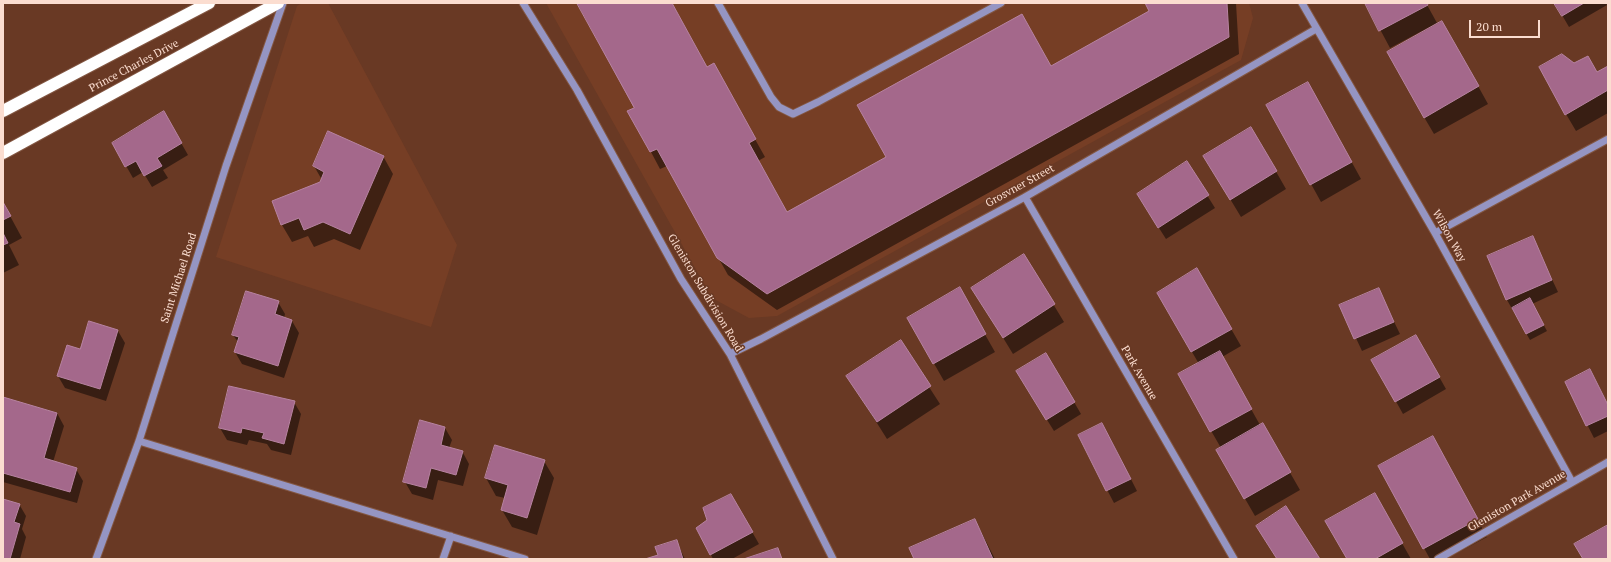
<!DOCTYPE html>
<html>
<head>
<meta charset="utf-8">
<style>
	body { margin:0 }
	#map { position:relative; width:1611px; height:562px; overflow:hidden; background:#693924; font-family:"PT Serif",serif }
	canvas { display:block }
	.frame { position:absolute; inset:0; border:4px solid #fbddd0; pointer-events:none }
	.scale { position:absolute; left:1469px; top:20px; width:71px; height:18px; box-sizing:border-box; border:2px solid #fbddd0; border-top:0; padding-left:5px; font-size:12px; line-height:14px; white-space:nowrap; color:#fbddd0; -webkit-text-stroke:3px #693924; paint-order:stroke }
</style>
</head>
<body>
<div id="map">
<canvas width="1611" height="562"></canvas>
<div class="frame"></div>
<div class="scale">20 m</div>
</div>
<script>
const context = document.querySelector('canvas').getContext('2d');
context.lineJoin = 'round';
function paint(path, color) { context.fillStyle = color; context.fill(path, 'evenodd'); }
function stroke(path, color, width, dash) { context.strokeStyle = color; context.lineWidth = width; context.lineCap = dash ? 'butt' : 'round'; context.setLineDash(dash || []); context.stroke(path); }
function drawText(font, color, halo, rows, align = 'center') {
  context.font = font + ' "PT Serif",serif'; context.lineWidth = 3; context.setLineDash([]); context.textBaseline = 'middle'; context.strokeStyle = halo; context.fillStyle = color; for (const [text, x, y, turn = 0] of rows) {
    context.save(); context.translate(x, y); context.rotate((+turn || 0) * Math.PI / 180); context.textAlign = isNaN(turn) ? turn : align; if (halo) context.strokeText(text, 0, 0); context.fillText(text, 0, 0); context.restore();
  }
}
paint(new Path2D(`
	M302 3H328L457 245 431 327 216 257 297 6Z
	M546 3H1249L1253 18 1241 60 777 316 749 318 712 298Z`), '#763e25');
paint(new Path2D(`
	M578 3H672L707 68 723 82 765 157 758 161 787 213 1151 11 1146 3H1236L1239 54 777 310 728 275 667 166 660 169 651 152 629 112 636 108Z
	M1366 3H1426L1437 23 1390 48Z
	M1555 3H1606L1607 5 1569 27Z
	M1452 39 1488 104 1434 134 1424 117Z
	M1574 65 1597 73 1608 67V113L1576 131 1566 114Z
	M1318 101 1361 179 1321 202 1268 106Z
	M164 113 188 155 163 170 168 178 152 187 143 172 133 178 113 143Z
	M1251 128 1286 189 1241 217 1215 174Z
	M383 156 393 174 360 250 334 239 314 247 308 236 292 242 282 225 273 202 320 183 322 180 314 166Z
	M1187 163 1215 208 1166 239 1145 206Z
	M3 203 22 238 9 245 19 265 3 273Z
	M1532 237 1558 292 1532 304 1547 331 1530 340 1507 300 1488 257Z
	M1024 256 1064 322 1013 354 983 305Z
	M1197 270 1241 346 1222 357 1260 425 1262 424 1300 490 1255 516 1217 450 1221 448 1179 375 1199 364 1158 293Z
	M959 289 995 352 944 381 908 318Z
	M1378 289 1400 334 1362 351 1341 306Z
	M278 302 285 314 284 318 292 321 299 333 284 378 242 364 235 352 238 342 233 335Z
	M90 322 118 331 125 343 106 401 65 388 58 376 81 350Z
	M1416 336 1446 389 1403 414 1373 360Z
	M900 342 940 404 887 439 858 393Z
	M1590 371 1608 405V431L1594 438 1566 383Z
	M1024 383 1074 402 1081 414 1054 431Z
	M3 398 57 413 64 426 53 462 76 469 83 481 77 503 3 482Z
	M294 402 301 414 291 455 271 450 267 444 249 440 247 445 227 440 220 428Z
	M445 428 452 440 449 448 462 451 469 464 463 486 438 480 433 500 412 494 405 482Z
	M1079 436H1109L1137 491 1114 503Z
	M496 446 544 461 554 478 537 535 512 527 502 510 505 498 496 496 486 478Z
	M1442 455 1487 537 1446 559H1430L1424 548Z
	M1374 494 1411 559H1348Z
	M731 495 759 544 732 559H713L698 528 709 521Z
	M3 500 19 504 26 516 22 529 26 537 20 559H3Z
	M975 520 995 559H915Z
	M676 541 685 559H649L659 556Z`), '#0007');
const building = new Path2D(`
	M577 3H672L707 67 714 63 756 139 749 143 787 212 886 157 857 105 1022 14 1051 66 1149 11 1145 3H1227L1229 37 767 294 717 258 657 149 650 152 627 111 634 108Z
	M1365 3H1427L1428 5 1379 31Z
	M1554 3H1584L1562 16Z
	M1442 21 1479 86 1424 118 1387 52Z
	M1562 54 1574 63 1588 56 1597 72 1608 66V90L1565 115 1539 67Z
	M1308 82 1352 162 1310 185 1266 105Z
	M164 111 182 143 157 158 162 166 144 176 136 161 125 167 112 143Z
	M1251 127 1277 171 1230 200 1203 156Z
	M328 131 384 156 350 234 323 222 304 230 299 218 281 225 272 201 320 182 324 172 313 166Z
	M1187 161 1209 195 1158 228 1137 194Z
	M3 202 11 216 3 220Z
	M3 233 8 243 3 245Z
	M1533 236 1552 280 1506 300 1487 256Z
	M1024 254 1055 304 1003 338 971 288Z
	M1197 268 1232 329 1191 352 1157 293Z
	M960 287 986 334 933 364 907 318Z
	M1379 288 1394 322 1354 339 1339 305Z
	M246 291 279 301 275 314 292 320 278 366 234 352 239 337 232 335Z
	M1530 298 1544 325 1526 334 1512 308Z
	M89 321 118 330 100 389 57 376 67 345 80 349Z
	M1416 335 1440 377 1395 402 1371 360Z
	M901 340 931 386 877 422 846 376Z
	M1220 351 1252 409 1210 432 1178 374Z
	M1046 353 1075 402 1046 420 1016 371Z
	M1590 369 1608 405V416L1586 426 1565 382Z
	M229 386 295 401 284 444 262 438 264 433 242 428 241 433 219 428Z
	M3 397 57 413 44 458 77 468 70 492 3 473Z
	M420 420 445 427 441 445 463 451 456 475 431 468 426 488 403 482Z
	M1102 423 1131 479 1106 491 1078 435Z
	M1263 423 1291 472 1244 499 1216 450Z
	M1433 436 1478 519 1423 549 1378 466Z
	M495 445 545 460 527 518 501 510 508 485 485 478Z
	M1375 493 1403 543 1375 559H1347L1325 521Z
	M731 494 753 532 710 555 696 528 707 520 703 508Z
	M3 499 20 504 14 522 20 524 10 559H3Z
	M1286 506 1320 559H1277L1256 526Z
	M975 519 993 559H914L909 548Z
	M1608 525V559H1583L1574 544Z
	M677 540 683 559H645L658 555 655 547Z
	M778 548 782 559H744Z`);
paint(building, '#a4688b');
stroke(building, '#b783a1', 1);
const minor = new Path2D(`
	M523 3 577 90 681 279 730 354 833 559
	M718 3 771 97 779 107 793 114 818 102 1001 3
	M1302 3 1435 233 1572 482
	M1025 197 1234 559
	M1435 233 1608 139
	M730 354 761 339 1025 197 1316 29
	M139 441 525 559
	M96 559 139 441 226 166 283 3
	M443 559 451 536
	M1438 559 1608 462`);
const highway = new Path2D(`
	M3 111 209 3
	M3 153 278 3`);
stroke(minor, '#835743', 9);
stroke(highway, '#835743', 14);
stroke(minor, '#9595c3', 7);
stroke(highway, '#fff', 12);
drawText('11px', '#fbddd0', '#693924', [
	["Prince Charles Drive",134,66,-28],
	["Grosvner Street",1020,186,-29],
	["Wilson Way",1449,236,61],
	["Saint Michael Road",179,278,-72],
	["Gleniston Subdivision Road",705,293,59],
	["Park Avenue",1139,373,60],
	["Gleniston Park Avenue",1517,501,-30]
]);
</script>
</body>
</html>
